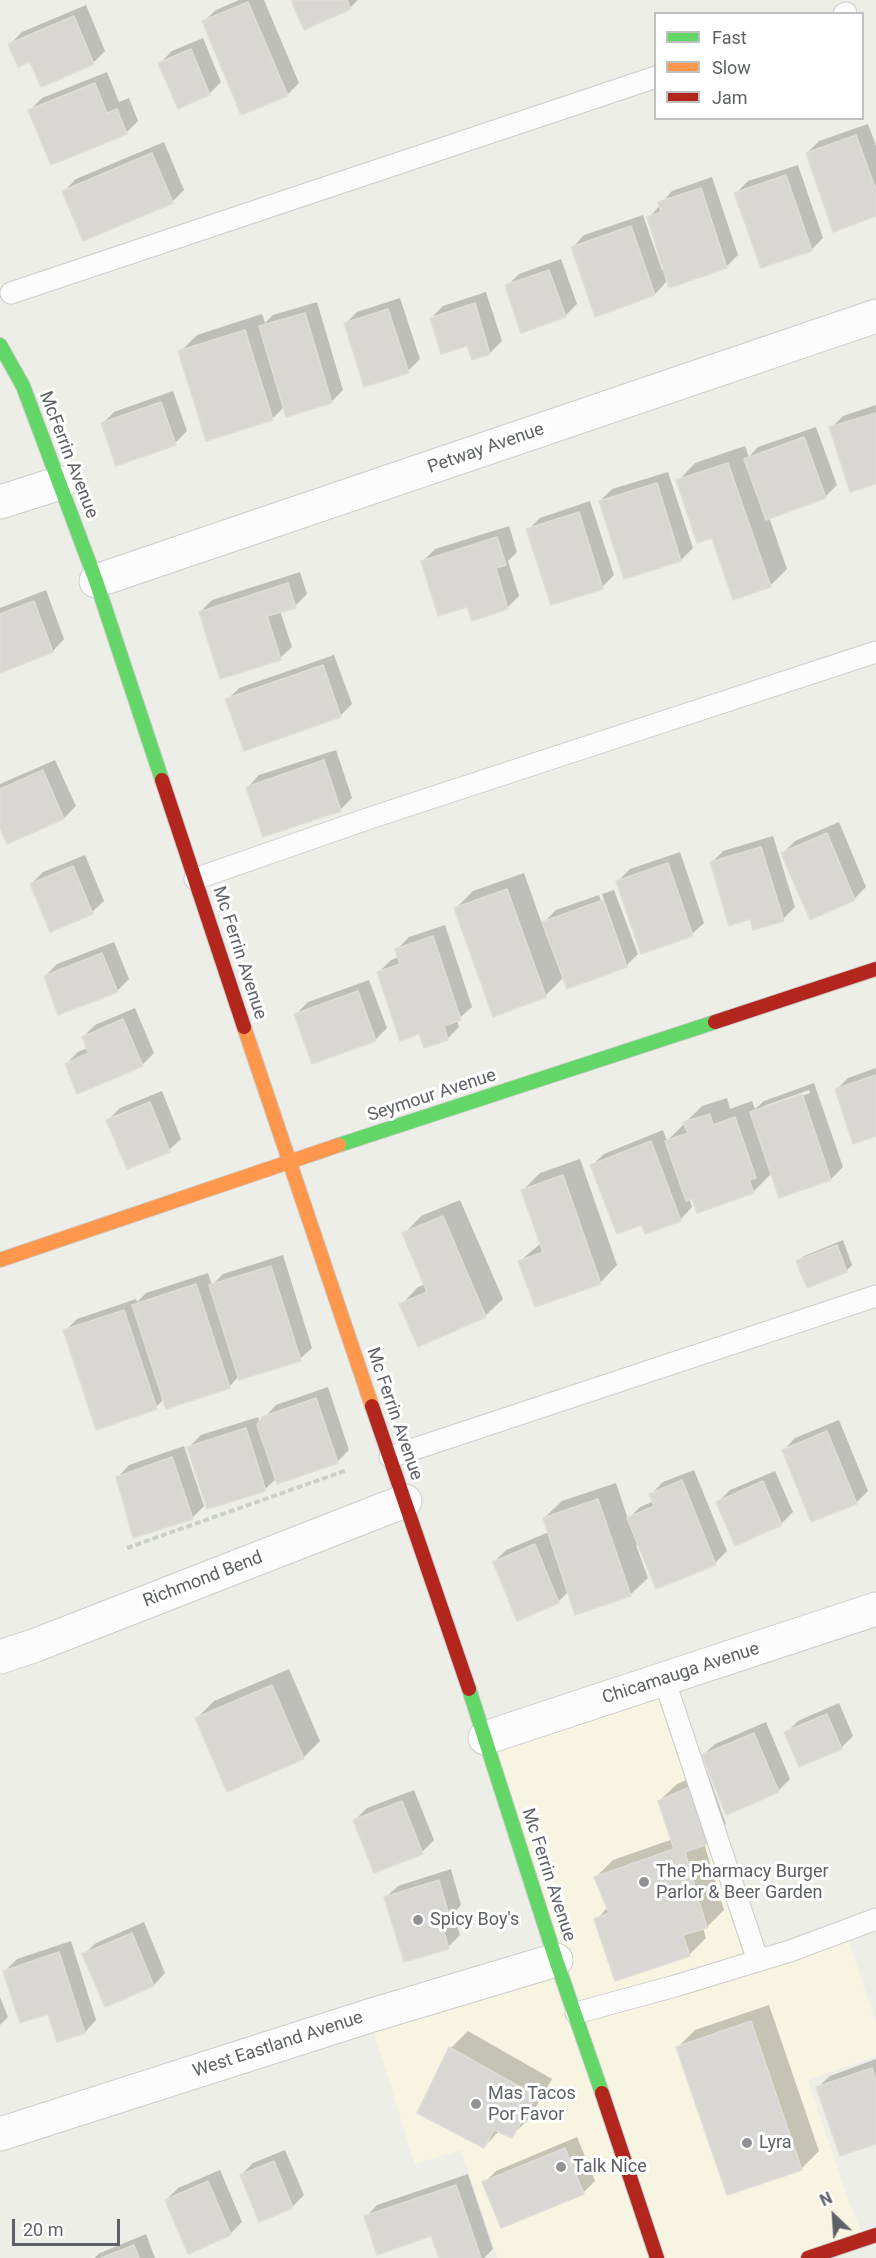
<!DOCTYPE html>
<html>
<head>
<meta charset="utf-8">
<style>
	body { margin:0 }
	#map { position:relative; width:876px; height:2258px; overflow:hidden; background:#eeeee9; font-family:Roboto,sans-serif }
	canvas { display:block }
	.legend { position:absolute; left:654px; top:12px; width:210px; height:108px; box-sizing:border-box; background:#fff; border:2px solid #bfc0c2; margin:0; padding:8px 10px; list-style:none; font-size:18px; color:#5e6167 }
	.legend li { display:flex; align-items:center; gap:12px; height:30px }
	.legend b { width:30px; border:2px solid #bfc0c2 }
	.north { position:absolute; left:804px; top:2186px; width:60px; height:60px; -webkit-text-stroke:4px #fff; paint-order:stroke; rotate:335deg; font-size:16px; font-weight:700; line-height:24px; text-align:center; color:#5e6167 }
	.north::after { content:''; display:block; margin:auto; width:21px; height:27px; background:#5e6167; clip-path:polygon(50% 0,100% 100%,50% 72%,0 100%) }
	.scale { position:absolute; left:12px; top:2219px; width:108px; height:27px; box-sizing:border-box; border:3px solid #5e6167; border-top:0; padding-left:8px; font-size:18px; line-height:21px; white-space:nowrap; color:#5e6167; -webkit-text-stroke:4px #fff; paint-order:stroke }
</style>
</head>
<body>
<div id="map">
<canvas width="876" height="2258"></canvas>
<ul class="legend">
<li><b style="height:8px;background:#63d668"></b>Fast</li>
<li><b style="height:8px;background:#ff974d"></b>Slow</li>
<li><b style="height:8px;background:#b3261e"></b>Jam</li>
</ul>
<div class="north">N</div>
<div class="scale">20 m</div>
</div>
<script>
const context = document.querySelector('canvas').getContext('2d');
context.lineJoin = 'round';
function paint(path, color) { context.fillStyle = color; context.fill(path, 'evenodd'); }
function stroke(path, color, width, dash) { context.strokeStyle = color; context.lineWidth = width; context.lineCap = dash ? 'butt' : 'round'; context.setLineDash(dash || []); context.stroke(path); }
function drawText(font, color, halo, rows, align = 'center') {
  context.font = font + ' Roboto,sans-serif'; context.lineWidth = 6; context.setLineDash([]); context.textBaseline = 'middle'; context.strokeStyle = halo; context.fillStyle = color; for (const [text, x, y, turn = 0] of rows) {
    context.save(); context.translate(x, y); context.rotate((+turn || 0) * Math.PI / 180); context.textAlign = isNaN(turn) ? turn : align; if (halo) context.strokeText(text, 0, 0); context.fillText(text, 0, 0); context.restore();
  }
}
paint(new Path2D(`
	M664 1679 758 1960 845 1930 876 2023V2056L808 2080 848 2199 864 2239 808 2258H498L461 2150 415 2164 369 2016 556 1960 485 1738Z`), '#f7f5e2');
paint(new Path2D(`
	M239 0H264L299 83 287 95 204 21 216 10Z
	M293 0H358L350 8Z
	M86 5 105 51 93 63 10 44 22 32Z
	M203 38 221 82 209 94 160 63 172 51Z
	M107 72 119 102 129 98 138 121 126 133 30 110 42 98Z
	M868 124 876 146V215L807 153 819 141Z
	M164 142 184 190 172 202 64 191 76 179Z
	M798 165 823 238 811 250 736 193 748 181Z
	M712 177 738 255 726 267 668 280 655 294 573 247 584 235 643 215 662 270 665 269 649 218 672 191Z
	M561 259 577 304 565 316 507 286 519 274Z
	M486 292 502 341 490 353 468 344 431 318 443 306Z
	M400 298 420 359 408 371 345 324 357 312Z
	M317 302 343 390 331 402 284 407 272 419 180 352 197 335 262 314 265 323 273 315Z
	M173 391 187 431 175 443 102 424 114 412Z
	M876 405V483L831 428 843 416Z
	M816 427 837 485 825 497 769 517 787 569 770 586 713 536 678 481 695 463 745 446 749 457 758 447Z
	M668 472 693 548 681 560 625 578 600 501 612 489Z
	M590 501 614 575 602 587 528 530 540 518Z
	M509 526 517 552 508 561 519 596 507 608 468 605 423 561 435 549Z
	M300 572 307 594 295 606 280 611 292 647 280 658 200 612 212 600Z
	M46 590 64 639 53 651 0 672V608Z
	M334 655 352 704 340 716 227 700 239 688Z
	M336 750 352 798 340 810 248 787 259 775Z
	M55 760 76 806 64 818 8 842 0 824V784Z
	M839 822 866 887 854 899 783 853 795 841Z
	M773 836 795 907 783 919 751 917 711 863 723 851Z
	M680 852 704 923 692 934 618 881 630 869Z
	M85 855 104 901 92 912 31 884 43 872Z
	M524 873 542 924 556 910 599 895 623 962H626L602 894 614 890 638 954 626 966 564 977 545 996 456 908 473 891Z
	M445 925 472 1007 457 1020 459 1027 447 1039 420 1032 379 972 391 960 399 957 397 949 409 937Z
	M114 942 129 979 117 991 45 976 57 964Z
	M369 980 387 1028 375 1040 296 1014 308 1002Z
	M135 1008 154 1053 142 1065 66 1064 78 1052 88 1048 83 1037 95 1025Z
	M876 1068V1135L836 1090 848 1078Z
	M814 1083 843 1167 831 1179 772 1173 753 1192 689 1198 692 1207 681 1219 646 1232 642 1223 592 1165 604 1154 663 1130 667 1141 702 1106 727 1098 730 1109 752 1101 755 1109 764 1101ZM809 1090 810 1093 764 1109V1106Z
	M162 1091 181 1139 169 1150 108 1120 120 1108Z
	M580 1159 617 1265 600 1283 520 1261 541 1243 523 1190 540 1173Z
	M460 1200 503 1299 485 1316 401 1305 418 1287 426 1284 404 1234 421 1216Z
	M843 1240 852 1265 846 1271 798 1261 804 1256Z
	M283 1255 312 1348 300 1359 239 1376 229 1387 164 1399 156 1407 65 1331 77 1319 136 1299 137 1302 146 1293 208 1273 212 1285 223 1274Z
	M328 1387 349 1450 338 1461 278 1483 277 1478 265 1489 189 1447 201 1435 258 1417 260 1422 276 1405Z
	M839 1420 868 1491 856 1503 784 1450 795 1438Z
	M184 1446 204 1506 192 1518 118 1477 129 1465Z
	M694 1470 727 1551 715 1563 639 1544 636 1545 648 1578 630 1595 569 1591 558 1602 494 1562 506 1550 549 1532 544 1518 562 1501 616 1483 628 1519 640 1507 654 1501 651 1494 663 1482Z
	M775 1471 793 1512 781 1524 718 1502 730 1490Z
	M289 1669 320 1741 303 1758 197 1718 214 1701Z
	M839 1703 853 1736 841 1748 786 1733 798 1721Z
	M766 1722 790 1779 778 1791 709 1770 707 1771 726 1824 709 1841 704 1843 724 1910 707 1927 703 1928 706 1938 689 1955 596 1920 608 1907 596 1877 613 1860 673 1839 659 1801 677 1784 709 1770 703 1755 715 1744Z
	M414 1790 434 1840 422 1852 375 1871 355 1820 367 1808Z
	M451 1869 461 1905 453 1914 460 1935 448 1947 386 1897 398 1886Z
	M144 1922 165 1973 154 1985 84 1954 96 1943Z
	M71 1941 96 2020 85 2032 49 2012 5 1971 17 1959Z
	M0 1997 8 2017 0 2025Z
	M769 2005 819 2151 802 2168 728 2193 678 2047 695 2030Z
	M468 2031 552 2079 529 2119 511 2136 499 2131 484 2147 419 2112 451 2048Z
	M876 2059V2142L818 2087 830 2076Z
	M577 2137 595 2181 583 2193 484 2183 496 2171Z
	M285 2150 304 2195 292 2207 241 2175 253 2163Z
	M220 2170 242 2222 230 2234 166 2200 178 2188Z
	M468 2174 493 2249 484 2258H440L432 2234 366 2217 377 2205Z
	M146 2234 155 2258H94L100 2253Z`), '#0003');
const building = new Path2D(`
	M291 0H347L351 9 304 30Z
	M248 2 288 96 241 115 202 21Z
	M74 16 94 64 41 87 30 62 18 67 8 44Z
	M191 49 210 95 178 109 158 63Z
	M95 83 107 113 117 109 127 134 51 165 28 110Z
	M856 135 876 190V216L833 232 806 153Z
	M152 153 173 203 83 241 62 191Z
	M786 175 812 251 761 268 734 193Z
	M701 188 727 268 669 288 647 217 661 212 658 202Z
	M631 226 655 295 595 317 571 247Z
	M549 270 566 317 521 333 505 285Z
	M475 303 490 354 472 360 467 346 441 354 430 318Z
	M388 309 409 373 364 387 344 323Z
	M305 313 332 403 286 417 259 326Z
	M245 330 273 420 206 441 178 351Z
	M161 402 176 445 116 466 101 423Z
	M876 413V484L850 492 829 427Z
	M804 437 826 498 766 520 744 459Z
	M728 463 771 587 733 600 712 538 697 543 676 480Z
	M657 483 681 561 624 579 599 501Z
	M579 512 603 589 551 605 526 529Z
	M497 537 506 565 496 568 508 609 472 621 467 607 438 616 421 561Z
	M288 583 296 608 267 616 281 660 220 679 199 612Z
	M34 601 53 652 0 673V614Z
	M323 665 341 717 244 751 225 699Z
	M324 760 341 811 263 837 246 787Z
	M43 770 64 819 7 844 0 828V789Z
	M827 833 855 900 810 920 781 853Z
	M761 847 784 921 753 930 750 919 729 926 710 862Z
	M668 863 693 936 641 954 616 881Z
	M73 866 93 914 50 932 30 884Z
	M507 889 546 997 493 1017 454 908Z
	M603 900 627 967 567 989 542 922Z
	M433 936 461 1020 444 1026 448 1040 424 1048 419 1034 400 1041 377 972 400 964 395 949Z
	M102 953 118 992 58 1015 44 976Z
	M358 991 376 1041 312 1064 294 1014Z
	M123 1019 143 1066 77 1094 65 1064 88 1053 82 1037Z
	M876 1075V1136L853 1144 835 1089Z
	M802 1094 831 1180 779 1198 750 1112Z
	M150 1102 170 1152 127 1169 106 1120Z
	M710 1114 713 1125 735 1117 756 1178 749 1180 754 1193 697 1213 692 1199 686 1201 665 1141 688 1133 683 1122Z
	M651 1141 681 1221 645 1234 641 1225 617 1234 590 1165Z
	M563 1175 601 1284 535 1307 518 1261 543 1252 521 1190Z
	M443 1216 486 1317 418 1347 399 1304 427 1292 402 1233Z
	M837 1245 847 1272 807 1288 796 1261Z
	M271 1266 301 1361 239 1380 209 1285Z
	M196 1284 230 1388 166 1409 132 1305Z
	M124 1310 157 1409 96 1430 63 1330Z
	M316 1398 338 1463 277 1484 257 1425 262 1417Z
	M246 1428 266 1491 207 1509 187 1447Z
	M827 1431 857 1504 811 1522 782 1450Z
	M172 1457 193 1519 133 1538 116 1477Z
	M682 1480 716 1565 656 1589 627 1518 654 1506 649 1494Z
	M763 1481 782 1525 735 1546 716 1502Z
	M598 1499 631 1596 575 1615 543 1518Z
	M535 1544 559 1603 517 1621 493 1562Z
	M272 1685 304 1759 227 1792 195 1718Z
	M827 1714 842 1749 799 1767 784 1732Z
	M754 1733 779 1792 726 1815 702 1755Z
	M690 1787 710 1843 685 1852 707 1928 683 1935 690 1956 615 1981 594 1919 609 1913 594 1877 674 1849 658 1801Z
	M402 1801 423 1854 374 1873 353 1820Z
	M439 1880 450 1919 441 1922 449 1949 404 1962 384 1897Z
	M132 1933 154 1986 105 2007 82 1954Z
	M59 1952 85 2033 57 2042 48 2014 20 2023 3 1971Z
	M751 2021 802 2170 727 2195 676 2047Z
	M449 2047 536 2096 512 2138 494 2130 484 2148 417 2113Z
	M872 2068 876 2080V2144L840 2156 816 2087Z
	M565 2148 584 2194 501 2228 482 2182Z
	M274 2161 293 2208 259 2222 240 2175Z
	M208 2181 231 2235 188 2254 165 2200Z
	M456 2185 481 2258H439L431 2236 377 2255 364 2216Z
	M134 2245 139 2258H101Z`);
paint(building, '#d8d7d4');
stroke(building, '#deddd8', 1.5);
const lane = new Path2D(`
	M844 14 846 13
	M11 293 656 77
	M195 879 370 818 876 652
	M390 1457 876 1296
	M664 1679 758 1961
	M576 2013 675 1986 790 1951 876 1919`);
const street = new Path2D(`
	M0 502 60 483
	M96 581 876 316
	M0 1657 36 1645 405 1501
	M485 1738 876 1609
	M0 2134 369 2016 556 1960`);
const fast = new Path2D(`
	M0 345 23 386 96 581 162 780
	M339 1145 715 1022
	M469 1689 556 1960 602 2093`);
const slow = new Path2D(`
	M244 1027 372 1406
	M0 1260 339 1145`);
const jam = new Path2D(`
	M162 780 244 1027
	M715 1022 876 969
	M372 1406 469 1689
	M602 2093 657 2258
	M808 2258 876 2235`);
stroke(lane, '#cbcccb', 23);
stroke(street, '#cbcccb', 35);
stroke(fast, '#cbcbca', 16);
stroke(slow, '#cbcbca', 16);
stroke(jam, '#cbcbca', 16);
stroke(new Path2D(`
	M127 1548 347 1470`), '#cacfcc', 4, [6, 3]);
stroke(lane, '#fcfcfc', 21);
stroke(street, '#fcfcfc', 33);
stroke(fast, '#63d668', 14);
stroke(slow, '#ff974d', 14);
stroke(jam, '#b3261e', 14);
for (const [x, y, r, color] of [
	[644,1882,6,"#909294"],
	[418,1920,6,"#909294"],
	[476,2104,6,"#909294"],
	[747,2143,6,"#909294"],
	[561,2167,6,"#909294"]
]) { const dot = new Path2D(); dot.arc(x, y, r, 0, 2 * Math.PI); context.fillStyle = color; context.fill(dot); stroke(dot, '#fff', 2); }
drawText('18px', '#5e6167', '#fff', [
	["Petway Avenue",486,449,-19],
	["McFerrin Avenue",68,455,69],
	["Mc Ferrin Avenue",239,953,72],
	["Seymour Avenue",432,1096,-18],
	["Mc Ferrin Avenue",394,1414,71],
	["Richmond Bend",203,1580,-21],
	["Chicamauga Avenue",681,1674,-18],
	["Mc Ferrin Avenue",548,1875,72],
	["West Eastland Avenue",278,2045,-18]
]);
drawText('18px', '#5e6167', '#fff', [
	["The Pharmacy Burger",656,1872],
	["Parlor & Beer Garden",656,1893],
	["Spicy Boy's",430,1920],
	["Mas Tacos",488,2094],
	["Por Favor",488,2115],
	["Lyra",759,2143],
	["Talk Nice",573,2167]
], 'left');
</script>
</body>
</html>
